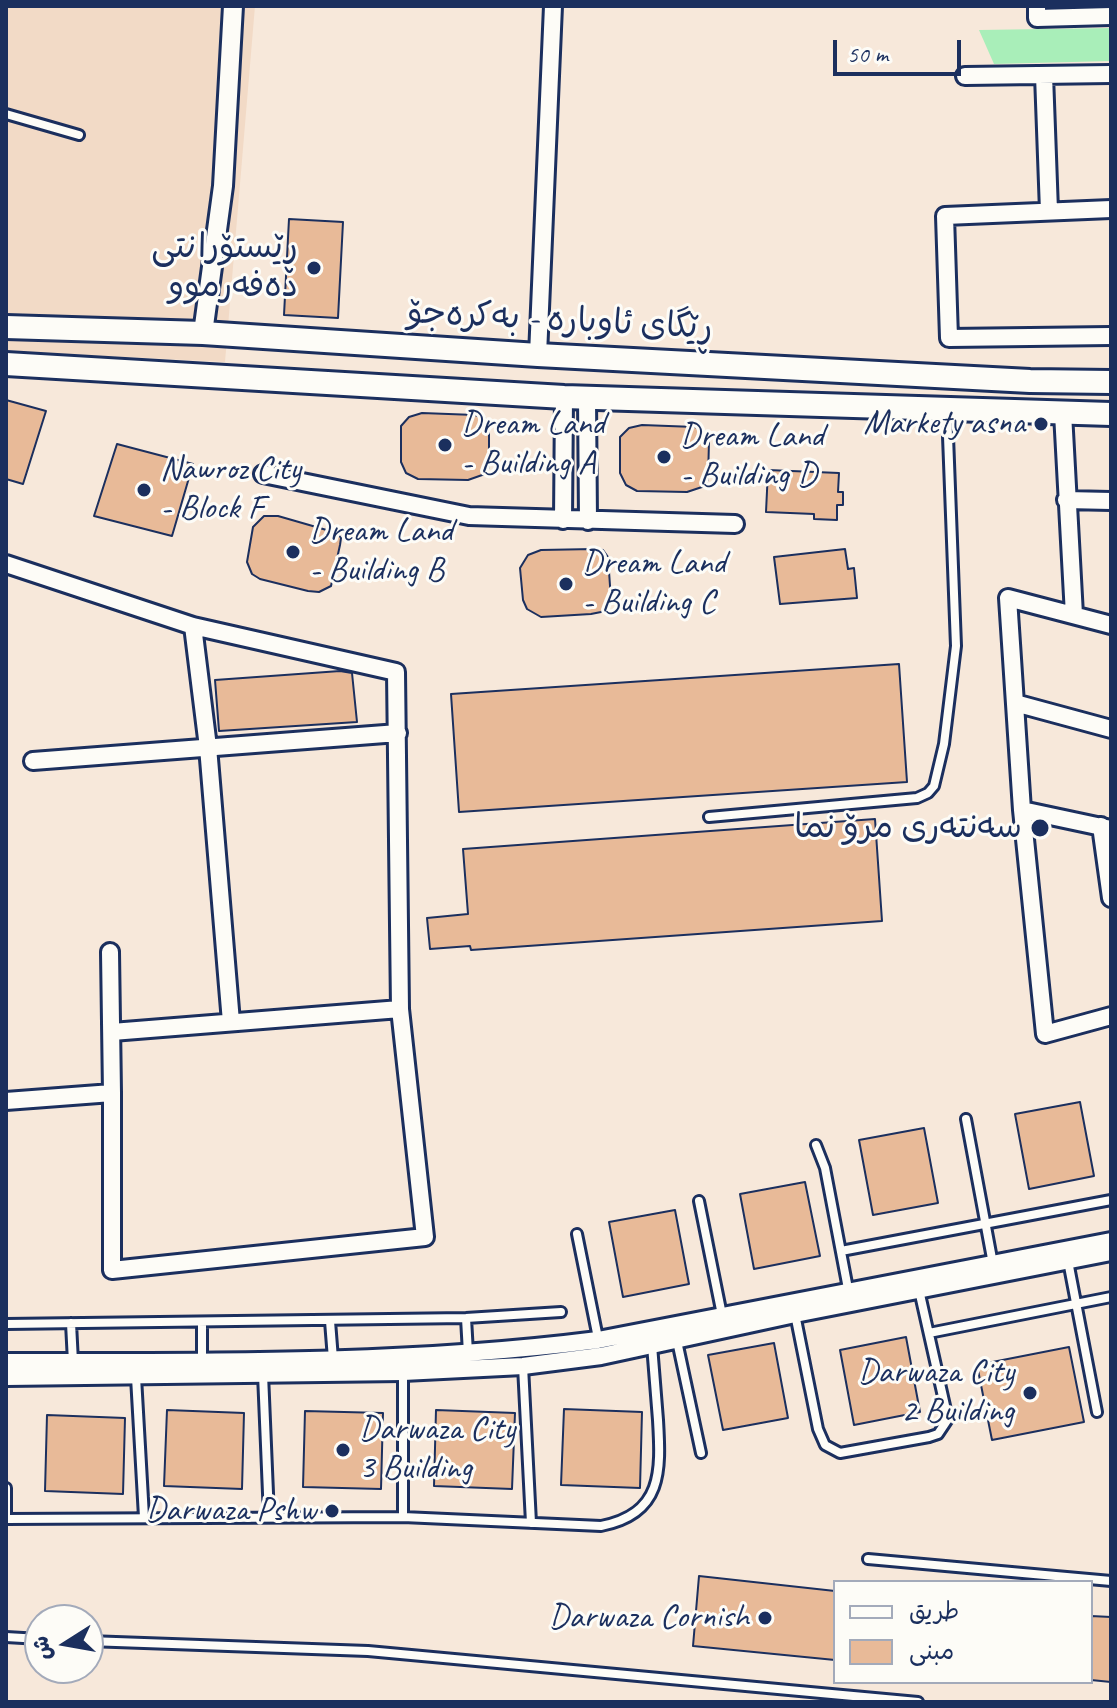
<!DOCTYPE html>
<html>
<head>
<meta charset="utf-8">
<style>
	body { margin:0 }
	#map { position:relative; width:1117px; height:1708px; overflow:hidden; background:#f7e8da; font-family:Caveat,"Playpen Sans Arabic",sans-serif }
	canvas { display:block }
	.frame { position:absolute; inset:0; border:8px solid #1b2f5e; pointer-events:none }
	.legend { position:absolute; left:833px; top:1580px; width:260px; height:104px; box-sizing:border-box; background:#fdfcf7; border:2px solid #a3aaba; margin:0; padding:10px 14px; list-style:none; font-size:24px; color:#1b2f5e }
	.legend li { display:flex; align-items:center; gap:16px; height:40px }
	.legend b { width:40px; border:2px solid #a3aaba }
	.north { position:absolute; left:24px; top:1604px; width:80px; height:80px; box-sizing:border-box; background:#fdfcf7; border:2px solid #a3aaba; border-radius:50%; rotate:259deg; font-size:22px; font-weight:700; line-height:32px; text-align:center; color:#1b2f5e }
	.north::after { content:''; display:block; margin:auto; width:28px; height:36px; background:#1b2f5e; clip-path:polygon(50% 0,100% 100%,50% 72%,0 100%) }
	.scale { position:absolute; left:833px; top:40px; width:128px; height:36px; box-sizing:border-box; border:4px solid #1b2f5e; border-top:0; padding-left:10px; font-size:24px; line-height:28px; white-space:nowrap; color:#1b2f5e; -webkit-text-stroke:6px #fdfcf7; paint-order:stroke }
</style>
</head>
<body>
<div id="map">
<canvas width="1117" height="1708"></canvas>
<div class="frame"></div>
<ul class="legend">
<li><b style="height:10px;background:#fdfcf7"></b>طريق</li>
<li><b style="height:22px;background:#e8ba98"></b>مبنى</li>
</ul>
<div class="north">ش</div>
<div class="scale">50 m</div>
</div>
<script>
const context = document.querySelector('canvas').getContext('2d');
context.lineJoin = 'round';
function paint(path, color) { context.fillStyle = color; context.fill(path, 'evenodd'); }
function stroke(path, color, width, dash) { context.strokeStyle = color; context.lineWidth = width; context.lineCap = dash ? 'butt' : 'round'; context.setLineDash(dash || []); context.stroke(path); }
function drawText(font, color, halo, rows, align = 'center') {
  context.font = font + ' Caveat,"Playpen Sans Arabic",sans-serif'; context.lineWidth = 6; context.setLineDash([]); context.textBaseline = 'middle'; context.strokeStyle = halo; context.fillStyle = color; for (const [text, x, y, turn = 0] of rows) {
    context.save(); context.translate(x, y); context.rotate((+turn || 0) * Math.PI / 180); context.textAlign = isNaN(turn) ? turn : align; if (halo) context.strokeText(text, 0, 0); context.fillText(text, 0, 0); context.restore();
  }
}
paint(new Path2D(`
	M6 6H255L225 362 6 351Z`), '#f2dac6');
paint(new Path2D(`
	M1111 28V61L994 64 979 30Z`), '#a9eeb9');
const building = new Path2D(`
	M289 219 343 222 338 318 284 315Z
	M6 400 46 411 23 484 6 479Z
	M422 413 475 415 486 419 489 425V467L485 474 468 480 418 479 406 473 401 462V426L409 417Z
	M642 425 695 427 706 432 709 441 708 479 705 486 687 492 637 491 626 485 620 473V437L629 428Z
	M117 444 193 464 172 536 94 516Z
	M768 470 839 473 838 492H843V505H837V520L814 519V514L766 512Z
	M264 516H278L337 533 341 538 340 545 331 586 319 592 308 591 260 579 252 574 247 562 253 527Z
	M594 549 603 550 608 557 611 600 608 607 601 612 591 614 541 617 527 609 523 600 520 568 528 555 541 550Z
	M845 549 848 569 854 568 857 598 780 604 774 557Z
	M899 664 907 782 459 812 451 694Z
	M340 671 352 673 357 722 219 731 215 680Z
	M875 819 882 921 471 950 470 946 430 949 427 918 468 914 463 849Z
	M1080 1102 1094 1176 1029 1189 1015 1114Z
	M924 1128 938 1203 873 1215 859 1140Z
	M805 1182 820 1256 754 1269 740 1194Z
	M675 1210 689 1284 623 1297 609 1222Z
	M906 1337 920 1412 854 1425 840 1350Z
	M774 1343 788 1418 723 1430 708 1355Z
	M1069 1347 1084 1422 992 1440 977 1365Z
	M564 1409 642 1412 640 1488 561 1485Z
	M167 1410 244 1413 242 1489 164 1486Z
	M436 1410 515 1413 512 1489 434 1486Z
	M305 1411 383 1413 381 1489 303 1487Z
	M47 1415 125 1418 123 1494 45 1491Z
	M699 1576 835 1591V1660L693 1646Z
	M1091 1616 1111 1617V1682L1091 1680Z`);
paint(building, '#e8ba98');
stroke(building, '#1b2f5e', 2);
const service = new Path2D(`
	M6 114 79 135
	M709 817 917 798 928 793 934 786 944 744 956 646 947 410
	M966 1119 993 1264
	M816 1145 825 1168 849 1294
	M699 1201 722 1315
	M577 1234 599 1343
	M841 1251 1111 1200
	M1068 1261 1097 1412
	M795 1314 818 1429 825 1445 840 1453 929 1437 938 1434 948 1419 919 1290
	M466 1318 468 1353
	M330 1321 333 1359
	M202 1322V1360
	M71 1323 73 1362
	M6 1324 466 1318 561 1312
	M929 1333 1111 1297
	M677 1341 701 1453
	M523 1366 531 1523
	M403 1372V1517
	M263 1374 269 1517
	M136 1377 144 1517
	M6 1488V1519
	M6 1519 403 1517 601 1526C663 1514 661 1471 658 1420 656 1395 654 1370 652 1345
	M868 1559 1111 1581
	M6 1637 40 1639
	M88 1641 368 1651 918 1702`);
const minor = new Path2D(`
	M1037 6V18L1111 16
	M1044 75 1049 211
	M965 76 1111 74
	M1111 209 945 216 949 338 1111 336
	M538 355 553 6
	M587 397 588 521
	M1063 413 1074 615
	M263 474 469 516 735 524
	M1066 500 1111 501
	M563 520 564 397
	M6 564 193 626 396 672 400 1009 425 1237 112 1270V1093
	M1111 625 1008 598 1022 810 1045 1034 1111 1016
	M193 626 208 747 231 1022
	M1015 703 1111 729
	M33 761 398 733
	M1022 810 1111 829
	M1101 826 1111 898
	M112 1032 400 1009
	M6 1101 112 1093 110 952
	M6 1362C203 1362 402 1365 598 1340L1111 1241
	M6 1377 403 1372 523 1366 601 1356 795 1314 1111 1252`);
const tertiary = new Path2D(`
	M203 333 223 186 233 6`);
const secondary = new Path2D(`
	M6 327 203 333 538 355 1030 381 1111 382
	M6 364 564 397 1111 414`);
stroke(service, '#1b2f5e', 14);
stroke(minor, '#1b2f5e', 22);
stroke(tertiary, '#1b2f5e', 24);
stroke(secondary, '#1b2f5e', 28);
stroke(service, '#fdfcf7', 8);
stroke(minor, '#fdfcf7', 16);
stroke(tertiary, '#fdfcf7', 18);
stroke(secondary, '#fdfcf7', 22);
for (const [x, y, r, color] of [
	[314,268,8,"#1b2f5e"],
	[1041,424,8,"#1b2f5e"],
	[445,445,8,"#1b2f5e"],
	[664,457,8,"#1b2f5e"],
	[144,490,8,"#1b2f5e"],
	[293,552,8,"#1b2f5e"],
	[566,584,8,"#1b2f5e"],
	[1040,828,10,"#1b2f5e"],
	[1030,1393,8,"#1b2f5e"],
	[343,1450,8,"#1b2f5e"],
	[332,1511,8,"#1b2f5e"],
	[765,1618,8,"#1b2f5e"]
]) { const dot = new Path2D(); dot.arc(x, y, r, 0, 2 * Math.PI); context.fillStyle = color; context.fill(dot); stroke(dot, '#fdfcf7', 3); }
drawText('34px', '#1b2f5e', '#fdfcf7', [
	["ڕێستۆرانتی",298,248],
	["دەفەرموو",298,287],
	["Markety asna",1025,424],
	["Dream Land",461,425,"left"],
	["- Building A",461,464,"left"],
	["Dream Land",680,437,"left"],
	["- Building D",680,476,"left"],
	["Nawroz City",160,470,"left"],
	["- Block F",160,509,"left"],
	["Dream Land",309,532,"left"],
	["- Building B",309,571,"left"],
	["Dream Land",582,564,"left"],
	["- Building C",582,603,"left"],
	["سەنتەرى مرۆ نما",1022,828],
	["Darwaza City",1014,1373],
	["2 Building",1014,1412],
	["Darwaza City",359,1430,"left"],
	["3 Building",359,1469,"left"],
	["Darwaza Pshw",316,1511],
	["Darwaza Cornish",749,1618]
], 'right');
drawText('34px', '#1b2f5e', '#fdfcf7', [
	["ڕێگای ئاوبارە - بەکرەجۆ",560,321,3]
]);
</script>
</body>
</html>
